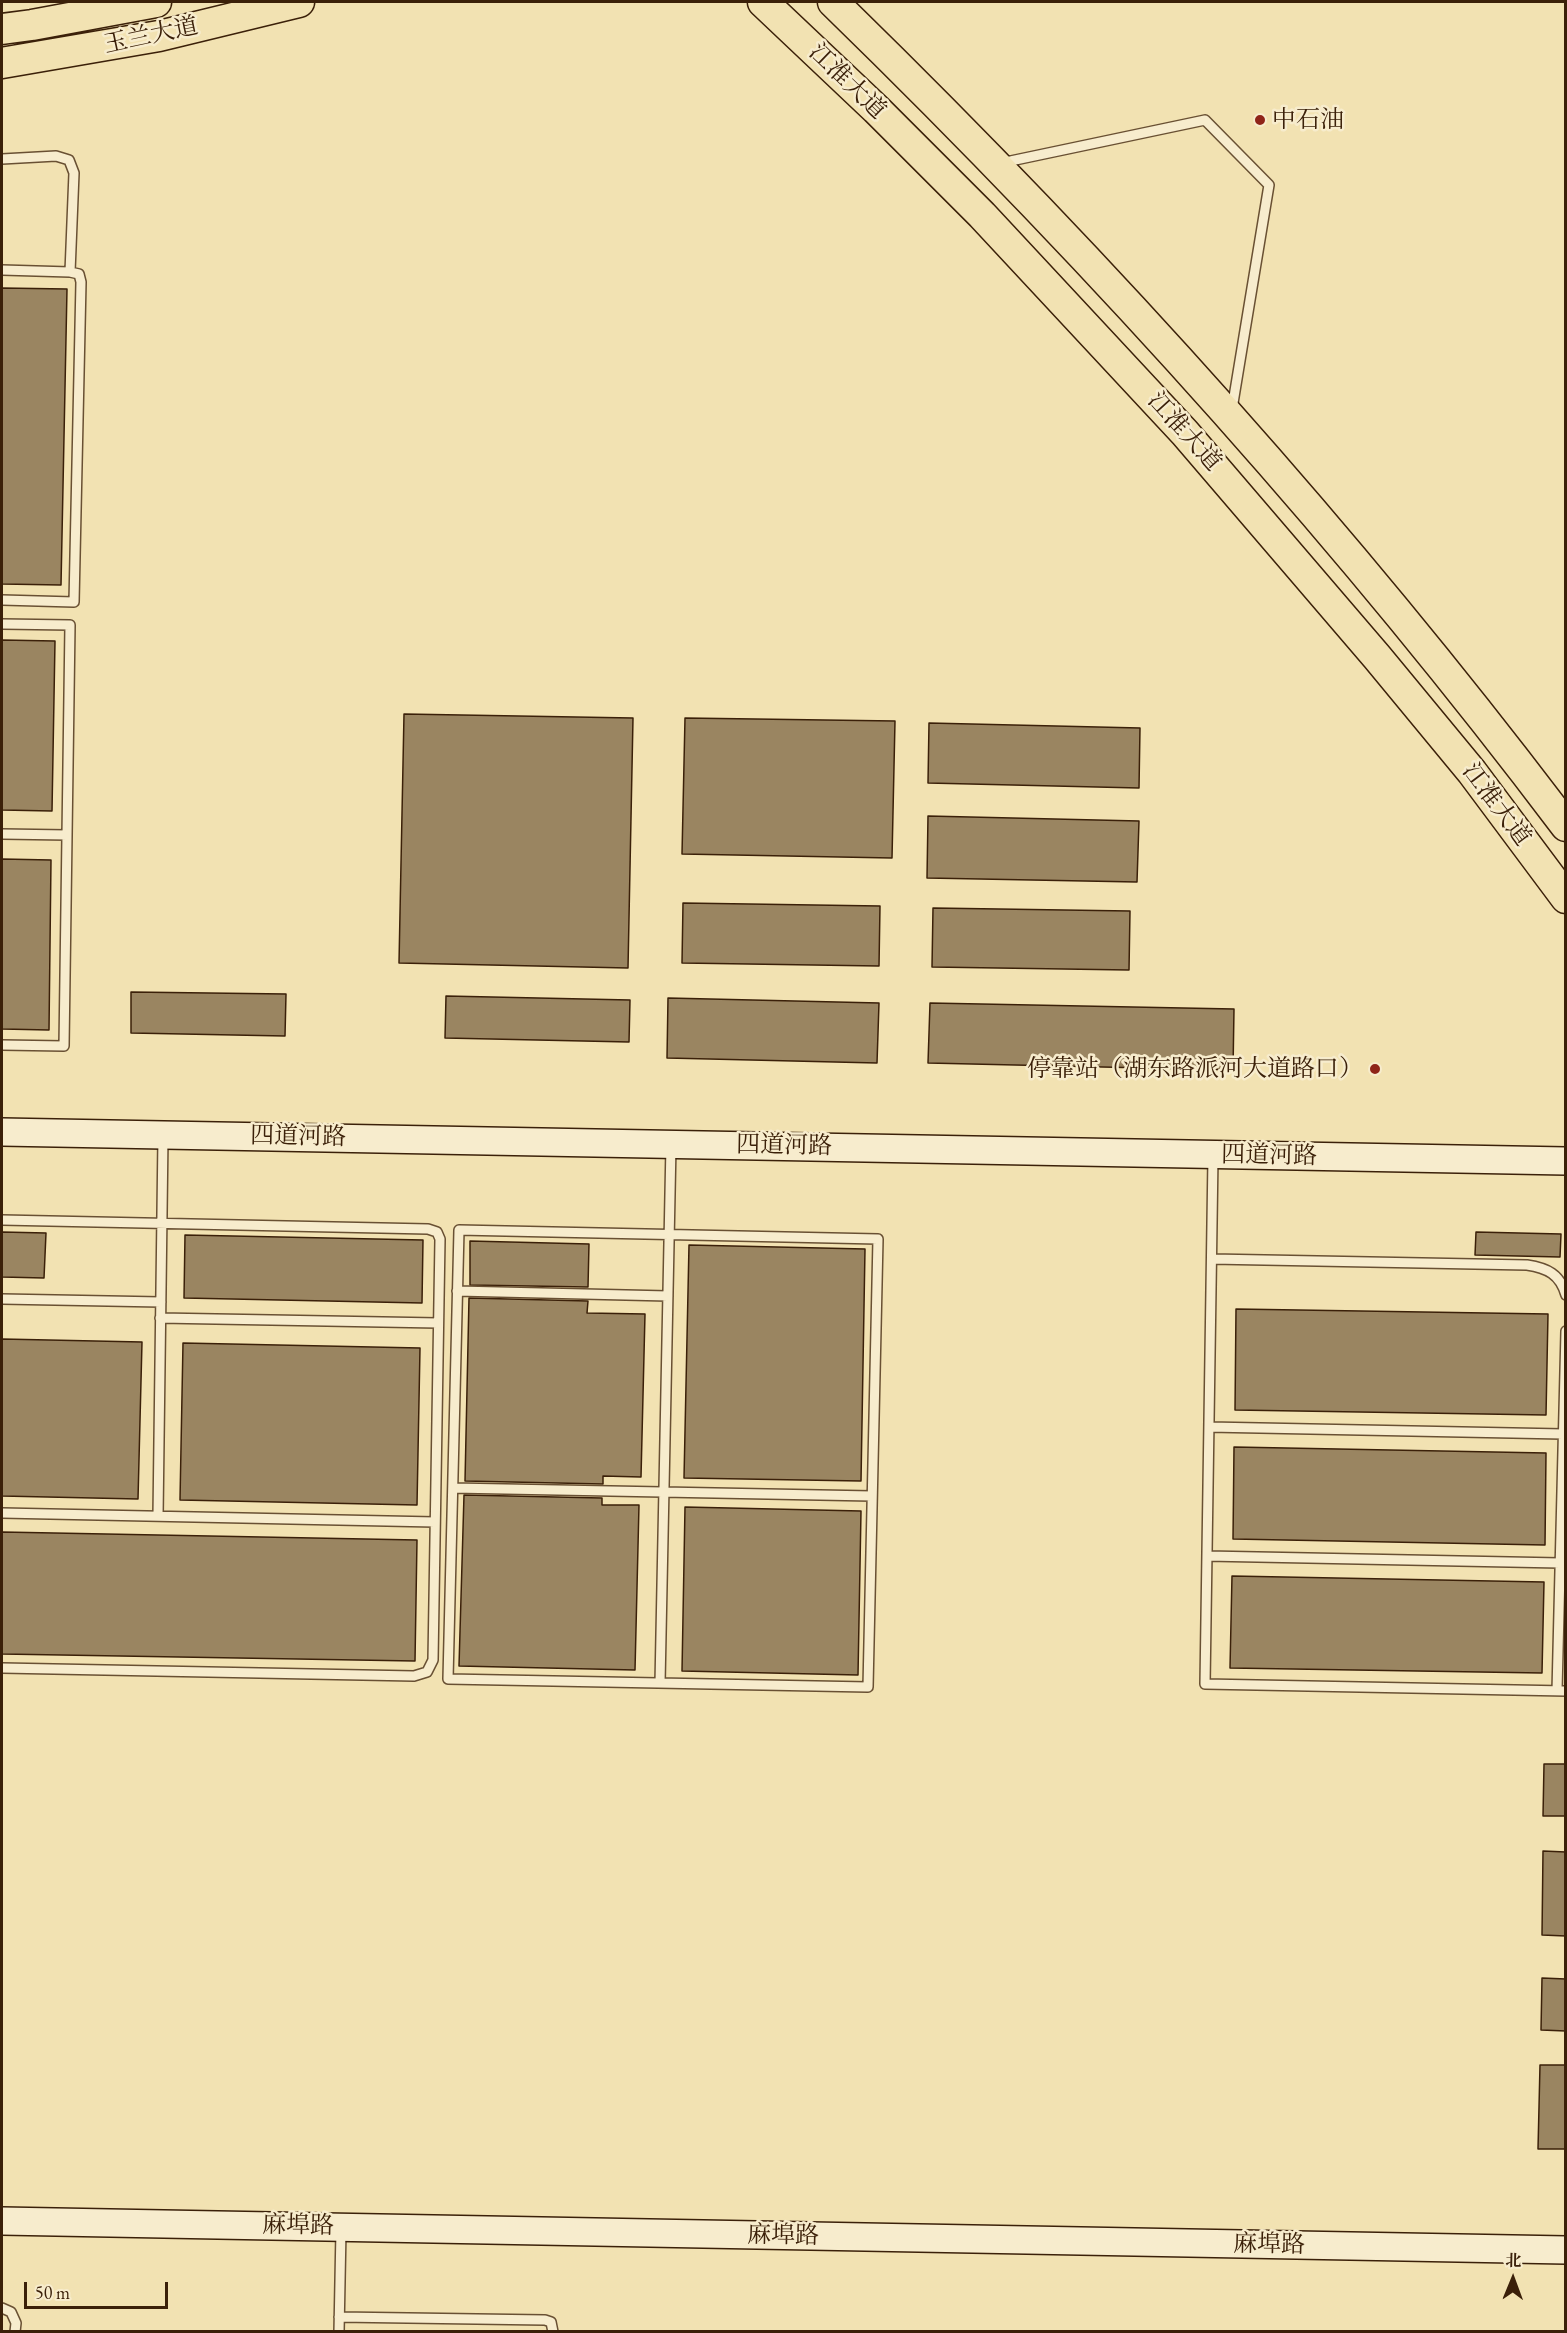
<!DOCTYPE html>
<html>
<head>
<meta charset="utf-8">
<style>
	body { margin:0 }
	#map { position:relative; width:1567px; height:2333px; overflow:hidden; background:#f2e2b2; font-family:"EB Garamond","Noto Serif SC",serif }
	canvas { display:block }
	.frame { position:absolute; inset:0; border:3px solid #3b2009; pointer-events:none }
	.north { position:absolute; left:1483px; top:2249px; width:60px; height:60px; -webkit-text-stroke:4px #f7eccd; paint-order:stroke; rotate:1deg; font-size:16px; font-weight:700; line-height:24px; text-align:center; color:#3b2009 }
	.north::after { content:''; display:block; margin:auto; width:21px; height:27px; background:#3b2009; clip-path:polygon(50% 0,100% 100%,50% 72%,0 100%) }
	.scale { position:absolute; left:24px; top:2282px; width:144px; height:27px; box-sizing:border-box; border:3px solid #3b2009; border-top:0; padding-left:8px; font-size:18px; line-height:21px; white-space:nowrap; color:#3b2009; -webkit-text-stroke:4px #f7eccd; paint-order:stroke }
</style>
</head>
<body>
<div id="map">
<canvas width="1567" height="2333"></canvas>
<div class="frame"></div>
<div class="north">北</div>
<div class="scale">50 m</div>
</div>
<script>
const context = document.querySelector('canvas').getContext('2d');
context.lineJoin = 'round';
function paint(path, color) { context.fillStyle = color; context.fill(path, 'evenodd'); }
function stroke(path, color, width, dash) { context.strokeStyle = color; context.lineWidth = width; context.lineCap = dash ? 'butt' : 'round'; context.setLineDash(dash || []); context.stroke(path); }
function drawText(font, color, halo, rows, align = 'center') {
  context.font = font + ' "EB Garamond","Noto Serif SC",serif'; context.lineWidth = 5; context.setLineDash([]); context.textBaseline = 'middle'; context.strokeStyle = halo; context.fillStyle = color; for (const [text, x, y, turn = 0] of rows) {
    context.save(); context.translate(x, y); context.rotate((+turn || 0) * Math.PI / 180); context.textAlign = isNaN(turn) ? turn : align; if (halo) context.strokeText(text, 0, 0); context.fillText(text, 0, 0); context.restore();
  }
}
const building = new Path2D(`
	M2 288 67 289 61 585 2 584Z
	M2 640 55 641 52 811 2 810Z
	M404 714 633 718 628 968 399 963Z
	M685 718 895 721 892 858 682 854Z
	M929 723 1140 728 1139 788 928 783Z
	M928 816 1139 821 1137 882 927 878Z
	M2 859 51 860 49 1030 2 1029Z
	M683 903 880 906 879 966 682 963Z
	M933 908 1130 911 1129 970 932 967Z
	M131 992 286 994 285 1036 131 1033Z
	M446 996 630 1000 629 1042 445 1038Z
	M668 998 879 1003 877 1063 667 1058Z
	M930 1003 1234 1009 1233 1070 928 1063Z
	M2 1232 46 1233 44 1278 2 1277Z
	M1476 1232 1561 1234 1560 1257 1475 1255Z
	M185 1235 423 1240 422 1303 184 1298Z
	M470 1241 589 1244 588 1287 470 1285Z
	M689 1245 865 1249 861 1481 684 1478Z
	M469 1298 588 1301 587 1313 645 1314 641 1477 603 1476V1484L465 1481Z
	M1236 1309 1548 1314 1546 1415 1235 1410Z
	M2 1339 142 1342 138 1499 2 1496Z
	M183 1343 420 1348 417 1505 180 1500Z
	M1234 1447 1546 1453 1545 1545 1233 1539Z
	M464 1495 602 1498V1505H639L635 1670 459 1666Z
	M685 1507 861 1511 858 1675 682 1671Z
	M2 1532 417 1540 415 1661 2 1654Z
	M1232 1576 1544 1582 1542 1673 1230 1668Z
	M1544 1764H1566V1816H1543Z
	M1543 1851 1566 1852V1936L1542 1935Z
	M1542 1978 1566 1979V2031L1541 2030Z
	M1540 2065H1566V2149H1538Z`);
paint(building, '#9a8561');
stroke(building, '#3b2009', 1.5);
const lane = new Path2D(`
	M2 159 56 156 69 160 74 173 70 272
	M1001 163 1205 120 1269 185 1232 409
	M2 270 70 272 79 274 81 282 74 602 2 600
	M2 624 70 625 64 1046 2 1045
	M2 834 67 835
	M1213 1157 1205 1684 1566 1691
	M2 1220 428 1229 437 1232 440 1239 433 1660 427 1672 414 1676 2 1668
	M459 1230 878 1239 868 1687 448 1679Z
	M1212 1259 1527 1265C1547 1268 1560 1274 1566 1295
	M457 1291 668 1296
	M2 1299 161 1302
	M160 1318 438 1323
	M1209 1427 1563 1434
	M453 1488 872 1496
	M2 1513 435 1522
	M158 1516 163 1137
	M1207 1556 1560 1563
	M660 1683 671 1145
	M1557 1691 1566 1331
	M2 2308 11 2312 16 2323 15 2332
	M339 2317 545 2320 551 2322 553 2332
	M339 2332 341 2230`);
const secondary = new Path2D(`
	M2 1132 1566 1161
	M2 2221 1566 2250`);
const primary = new Path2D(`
	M763 2 876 109 982 215 1185 433 1377 657 1472 772 1566 898
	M833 2C1096 258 1344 532 1566 826
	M2 29 32 25 156 2
	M2 63 159 36 299 2`);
stroke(lane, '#695033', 12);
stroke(secondary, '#3b2009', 30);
stroke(primary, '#3b2009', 33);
stroke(lane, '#f7eccd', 9);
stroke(secondary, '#f7eccd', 27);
stroke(primary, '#f2e2b2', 30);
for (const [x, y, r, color] of [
	[1260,120,6,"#8f2418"],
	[1375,1069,6,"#8f2418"]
]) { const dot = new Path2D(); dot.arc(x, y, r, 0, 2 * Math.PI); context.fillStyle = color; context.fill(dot); stroke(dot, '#f7eccd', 2); }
drawText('24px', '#3b2009', '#f7eccd', [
	["玉兰大道",151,36,-12],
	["江淮大道",847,82,44],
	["江淮大道",1184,432,48],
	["江淮大道",1496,805,53],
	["四道河路",298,1137,1],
	["四道河路",784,1146,1],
	["四道河路",1269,1156,1],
	["麻埠路",298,2226,1],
	["麻埠路",783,2236,1],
	["麻埠路",1269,2245,1]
]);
drawText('24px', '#3b2009', '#f7eccd', [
	["中石油",1272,120],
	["停靠站（湖东路派河大道路口）",1363,1069,"right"]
], 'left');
</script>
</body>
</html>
